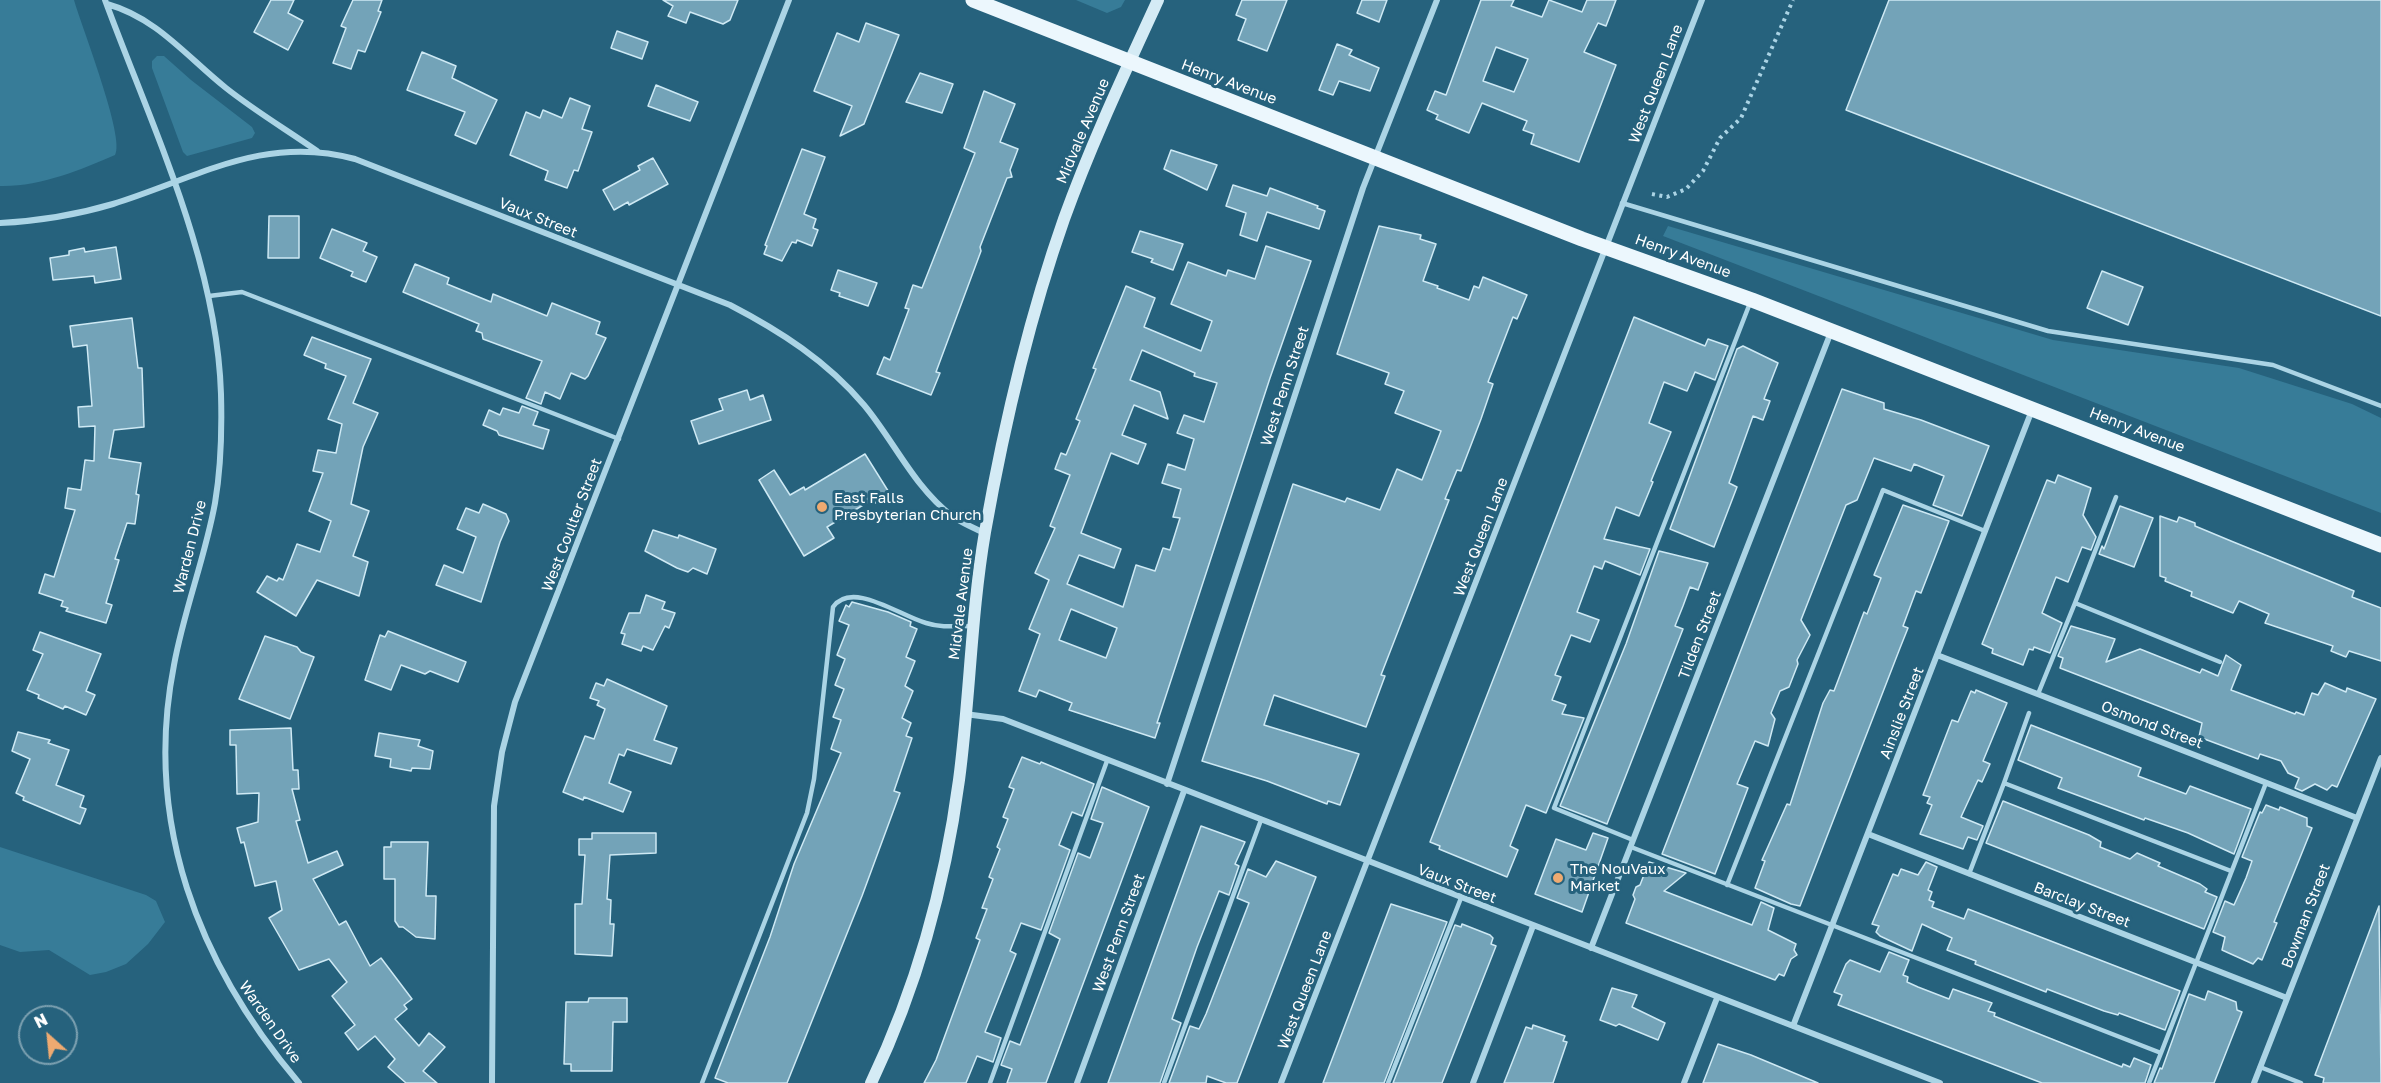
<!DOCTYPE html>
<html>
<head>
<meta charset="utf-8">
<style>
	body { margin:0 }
	#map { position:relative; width:2381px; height:1083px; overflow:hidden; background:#26627d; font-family:"Golos Text",sans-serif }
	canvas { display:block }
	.north { position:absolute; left:18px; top:1005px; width:60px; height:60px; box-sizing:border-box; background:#26627d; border:2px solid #7da1b1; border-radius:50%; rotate:333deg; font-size:16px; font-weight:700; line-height:24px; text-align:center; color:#fff }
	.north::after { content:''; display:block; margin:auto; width:21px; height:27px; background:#eeaa71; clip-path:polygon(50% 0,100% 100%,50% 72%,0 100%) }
</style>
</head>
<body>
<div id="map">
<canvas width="2381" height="1083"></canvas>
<div class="north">N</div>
</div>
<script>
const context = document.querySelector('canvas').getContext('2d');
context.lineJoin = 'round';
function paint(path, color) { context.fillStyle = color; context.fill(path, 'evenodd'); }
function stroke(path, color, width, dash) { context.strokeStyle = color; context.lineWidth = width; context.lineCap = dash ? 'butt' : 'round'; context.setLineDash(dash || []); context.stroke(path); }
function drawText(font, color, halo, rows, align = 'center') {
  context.font = font + ' "Golos Text",sans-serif'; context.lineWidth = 6; context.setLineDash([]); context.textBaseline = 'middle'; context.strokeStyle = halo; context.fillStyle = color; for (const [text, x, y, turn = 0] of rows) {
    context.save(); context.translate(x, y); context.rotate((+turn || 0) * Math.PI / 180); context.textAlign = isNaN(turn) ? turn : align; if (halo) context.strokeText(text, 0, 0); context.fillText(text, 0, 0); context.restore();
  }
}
paint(new Path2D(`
	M0 0H74C81 25 126 139 115 155 80 170 40 187 0 186Z
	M1076 0H1125L1121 7 1107 13Z
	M157 56H164L191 80 252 127 255 133 252 138 187 156 183 152 152 68V61Z
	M1668 226 2053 340 2239 368 2352 404 2381 418V513L1663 236Z
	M0 847 146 895 156 901 165 922 148 944 126 964 106 972 90 975 49 950 20 952 0 945Z`), '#377c98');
const building = new Path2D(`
	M271 0H294L288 13 303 21 288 50 254 32Z
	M353 0H382L378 11 381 12 365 52 358 50 351 69 333 63 346 28 341 26Z
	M663 0H738L730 20 723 24 690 12 686 23 668 16 673 6Z
	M1242 0H1287L1267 51 1238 40 1246 19 1236 15Z
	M1362 0H1387L1379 22 1357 13Z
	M1481 0H1514L1511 6 1542 17 1549 0 1582 12 1587 0H1616L1606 26 1598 23 1584 52 1616 65 1579 162 1531 144 1534 134 1523 130 1527 121 1482 103 1469 133 1436 119 1438 115 1427 110 1435 91 1446 95ZM1496 47 1528 59 1514 92 1483 81Z
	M1889 0H2381V316L1846 110Z
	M866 23 899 35 864 124 840 136 852 106 814 91 837 33 859 42Z
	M617 31 648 42 642 59 611 48Z
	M1337 44 1352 50 1349 55 1379 68 1370 91 1339 81 1333 95 1319 90Z
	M422 52 456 66 452 78 497 100 476 144 455 135 465 112 407 90Z
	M920 73 953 84 942 113 906 102Z
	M656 85 698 102 690 121 648 106Z
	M984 91 1015 104 1000 142 1018 149 1010 170 1012 177 1007 178 980 247 981 251 936 372 940 373 931 395 877 374 884 357 890 360 909 309 905 308 913 285 922 288 968 171 975 153 964 148Z
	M570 98 590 106 582 129 592 132 578 171 574 170 567 188 545 180 548 171 510 155 526 112 540 118 543 110 562 118Z
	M802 149 825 157 804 214 816 219 813 228 818 230 812 246 797 240 796 243 792 242 782 261 764 254 767 246 765 245Z
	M1171 150 1217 165 1207 190 1164 169Z
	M653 158 668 184 629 205 628 202 614 210 603 190 640 170 638 166Z
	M1233 185 1267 196 1270 188 1318 206 1317 208 1325 211 1319 229 1267 212 1257 241 1240 235 1246 213 1226 206Z
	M269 216H299V258H268Z
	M1379 226 1421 235 1420 239 1436 244 1423 281 1438 286 1437 288 1469 300 1474 286 1479 288 1483 277 1527 295 1517 319 1513 317 1488 382 1493 384 1481 419 1461 471 1457 470 1445 499 1449 500 1381 675 1385 676 1366 727 1274 695 1264 725 1359 754 1340 805 1328 801 1327 804 1267 781 1202 761 1293 484 1345 502 1347 498 1380 510 1397 469 1422 480 1441 431 1395 413 1404 391 1385 384 1389 373 1337 354Z
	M332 229 367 243 363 251 377 257 366 282 351 276 353 272 320 258Z
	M1140 231 1183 244 1173 270 1151 262 1153 259 1132 252Z
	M1266 246 1311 261 1270 378 1157 723H1160L1155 738 1069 710 1072 703 1039 690 1036 697 1019 691 1040 634 1029 629 1049 580 1035 573 1055 528 1050 526 1070 475 1055 469 1061 453 1066 455 1080 421 1076 419 1096 369 1093 368 1126 286 1155 298 1144 327 1201 351 1212 321 1171 304 1188 262 1226 276 1228 270 1255 279ZM1142 350 1195 373 1194 376 1217 383 1204 422 1184 415 1177 433 1194 439 1185 470 1168 464 1162 483 1181 489 1173 517 1180 518 1170 550 1163 548 1155 571 1136 565 1123 607 1067 584 1079 555 1114 568 1121 549 1081 533 1111 453 1138 464 1146 444 1122 435 1134 405 1168 419 1160 392 1130 380ZM1071 609 1117 628 1106 658 1059 640Z
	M116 247 121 279 95 283 94 276 53 280 50 258 69 255V251L84 248 85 252Z
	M415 264 449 278 447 284 491 302 493 294 547 316 552 303 600 322 596 334 606 338 588 376 585 379 571 373 560 399 545 392 541 404 526 398 542 361 483 339 482 333 476 331 479 324 403 292Z
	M838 270 877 283 868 306 839 296 840 293 831 290Z
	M2102 271 2143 287 2128 325 2087 308Z
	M1634 317 1705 346 1708 339 1728 346 1715 380 1695 372 1687 391 1664 382 1649 423 1671 432 1651 481 1653 482 1639 516 1616 507 1604 539 1650 549 1640 575 1605 561 1602 569 1594 566 1577 612 1599 620 1590 642 1571 635 1555 675 1561 677 1552 700 1566 705 1562 714 1584 718 1546 813 1526 805 1510 846 1518 850 1507 877 1439 849 1440 846 1430 842Z
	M132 318 138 368H142L144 427 114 430 109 458 141 463 136 494 139 495 135 524 127 523 115 559 119 560 106 603 112 605 106 623 66 611 68 608 61 606 63 601 39 593 45 574 54 577 75 510 65 508 68 488 81 490 85 460 94 461 95 426 79 427 78 407 92 406 87 345 73 347 70 326Z
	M312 337 371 359 353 403 378 413 363 447 351 504 369 511 353 556 368 562 359 596 317 580 296 616 257 592 267 576 277 581 279 578 283 580 297 544 320 552 331 521 309 511 323 473 313 471 318 450 336 453 342 424 328 419 346 376 325 368 326 364 304 355Z
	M1743 346 1778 363 1764 399 1770 401 1763 420 1753 416 1729 483 1737 487 1714 547 1670 529 1737 349Z
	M1842 389 1884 403V409L1921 420 1989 446 1962 516 1933 505 1944 476 1914 464 1911 471 1874 458 1857 500 1846 505 1801 620 1810 635 1797 660 1798 664 1789 687 1780 691 1771 713 1775 719 1768 746 1755 741 1737 784 1748 788 1715 874 1662 854Z
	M747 390 750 400 763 395 771 420 699 444 691 421 723 410 719 399Z
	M522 406 538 412 533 425 549 430 543 449 499 435 497 431 483 425 489 410 500 415 503 408 519 413Z
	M865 454 890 494 875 503 873 499 827 527 834 538 804 556 759 480 774 470 790 495 804 487 805 490Z
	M2058 475 2091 488 2083 515 2096 537 2091 550 2082 547 2068 582 2056 577 2042 613 2062 623 2050 653 2034 647 2033 650 2029 649 2023 665 1992 653 1993 649 1982 644 2047 480 2055 483Z
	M483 504 506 514 509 521 500 542 481 602 436 585 444 565 463 573 476 537 457 529 466 508 479 513Z
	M1903 505 1949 521 1921 593 1916 591 1903 626 1908 628 1900 648 1800 906 1791 904 1755 888 1765 861 1762 860 1787 804 1790 805 1823 703 1830 690 1834 691 1864 612 1867 614 1881 578 1874 575Z
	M2120 506 2153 518 2134 567 2099 554 2102 546 2104 549Z
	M2160 516 2177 522 2179 517 2195 523V526L2231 541 2354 591 2352 597 2381 608V661L2349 651 2346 657 2331 651 2333 646 2265 623 2269 614 2239 601 2233 613 2191 596 2192 592 2165 581 2166 578 2160 576Z
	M653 530 678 538 679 535 716 549 707 574 693 568 688 572 677 568 645 551Z
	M1659 551 1708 563 1698 590 1690 587 1683 606 1675 626 1683 629 1607 824 1560 806 1626 644Z
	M646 595 665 602 662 609 675 613 669 628 665 626 653 650 643 646 641 651 622 644 625 634 621 633 629 613H640Z
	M852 602 888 612 911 622 910 626 917 629 906 657 915 661 905 686 913 691 902 718 911 723 906 736 912 738 894 791 900 793 862 896 787 1083H728L715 1078 770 937 794 864 841 753 831 749 841 720 833 717 844 689 835 685 845 659 837 655 849 625 839 621 846 605 849 607Z
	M2071 626 2115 639 2106 662 2140 649 2200 673 2202 669 2218 676 2226 655 2241 665 2231 690 2295 714 2296 712 2304 715 2312 693 2318 695 2325 683 2346 692 2347 688 2376 699 2337 787 2332 785 2327 790 2315 784 2302 791 2295 788 2299 778 2288 773 2281 761 2260 754 2258 759 2199 737 2202 723 2060 668 2063 658 2058 656Z
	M388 631 466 662 458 682 430 671 425 674 401 665 391 690 365 680 380 635 385 637Z
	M40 632 101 654 86 691 95 695 86 715 65 706 63 709 38 698 39 695 27 690 43 654 33 650Z
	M265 636 297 647 301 652 314 657 290 719 239 699Z
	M607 679 667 706 654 740 677 748 671 764 627 749 624 756 619 754 609 783 631 792 623 812 584 797 583 800 563 792 585 736 594 739 605 709 597 705 599 701 590 698 596 683 604 686Z
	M1976 690 2007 703 1983 761 1990 764 1982 782 1978 780 1961 817 1983 826 1977 840 1968 837 1963 849 1920 834 1932 805 1927 803 1930 797 1923 795 1952 720 1958 722 1971 691 1975 693Z
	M2031 725 2141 768 2138 776 2186 794 2190 786 2251 809 2234 854 2188 833 2145 818 2144 820 2058 788 2062 778 2018 760Z
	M291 728 293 770H298L299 789H292L300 820 296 821 308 863 337 851 343 865 313 879 339 925 346 921 370 966 381 958 412 999 404 1005 407 1009 395 1019 419 1046 429 1033 445 1047 423 1071 437 1083H406L388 1067 395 1059 375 1036 358 1050 345 1033 355 1025 332 996 347 982 329 959 299 970 269 918 282 910 276 881 255 886 244 842 241 843 237 828 258 822 259 793 237 794 236 745H230V730Z
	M18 732 50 740 48 743 69 750 56 785 84 796 80 807 86 809 80 824 23 800 24 797 16 793 30 759 12 751Z
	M379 733 420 740 418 746 433 751 430 769 412 768 411 771 390 767 391 759 375 756Z
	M1022 757 1040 764 1041 762 1094 784 1082 816 1072 812 1059 845 1070 850 1041 930 1021 923 1010 951 1016 954 985 1032 1001 1038 993 1062 977 1056 966 1083H924L936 1060 980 940 976 938 987 909 982 908 993 879 989 877 1000 849 997 847 1008 819 1003 817 1014 789 1009 787Z
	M1102 787 1149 807 1046 1083H1007L1012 1069 1001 1065 1010 1041 1020 1045 1060 939 1049 933 1078 853 1090 858 1103 823 1091 819Z
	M2003 801 2089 835 2101 842 2100 847 2130 859 2137 853 2160 863 2158 866 2200 884 2207 889 2205 892 2217 897 2204 929 1986 843Z
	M2266 805 2279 810 2280 807 2307 818V826L2312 828 2274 922 2277 923 2262 960 2258 958 2253 964 2222 950 2225 937 2213 932 2225 901 2234 905 2246 878 2252 861 2242 857 2260 812 2262 813Z
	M1201 826 1245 842 1235 864 1239 866 1229 895 1219 891 1197 947 1172 1019 1181 1023 1160 1083H1108Z
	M592 833H656V853L610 855 607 899 611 900 610 924H614L612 956 575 954V904H582L585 855H579V839H592Z
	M1593 833 1608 838 1582 912 1535 894 1556 839 1586 850Z
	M391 842H428L426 896H436L435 939 416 937 403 927H399L395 921V879H384V847H391Z
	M1276 861 1316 877 1237 1083H1226L1207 1076 1206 1083H1169L1190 1026 1199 1029 1206 1014 1249 903 1237 898 1248 869 1266 877Z
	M1649 862 1686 873 1664 891 1752 925 1761 902 1774 908 1768 930 1796 944 1794 950 1797 955 1791 959 1784 976 1779 974 1775 980 1626 923 1635 899 1633 895 1636 887 1640 885Z
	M1926 862 1937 867 1928 890 1932 892 1929 900 1934 902 1932 907 1964 919 1968 909 2180 991 2165 1030 2119 1013 2118 1015 2104 1011 2047 989 2046 992 1975 964 1976 961 1947 950 1952 938 1922 924 1912 951 1880 936 1876 932 1879 926 1872 924 1893 874 1898 876 1901 869 1918 875Z
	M1391 904 1447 922 1384 1083H1323Z
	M2379 906 2381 1083H2323L2324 1078 2315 1075Z
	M1462 924 1490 935 1493 938 1491 944 1496 946 1442 1083H1393L1455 925 1461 927Z
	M1889 952 1909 960 1903 975 1908 977 1907 982 1918 987 1949 999 1953 989 1992 1003 1988 1011 1995 1013 1994 1016 2122 1067 2123 1064 2130 1067 2134 1058 2151 1065 2145 1083H2042L1838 1005 1842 995 1834 992 1846 964 1850 960 1880 972Z
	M1612 988 1637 995 1632 1007 1665 1023 1658 1040 1619 1024 1616 1026 1600 1020Z
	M2208 991 2236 1002 2237 1010 2242 1012 2214 1083H2154L2160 1068 2162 1069 2189 994 2205 1000Z
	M589 998H627V1022H613L612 1071H571V1064H564L566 1002H588Z
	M1533 1025 1565 1036 1563 1041 1567 1042 1553 1083H1504L1526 1027 1532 1029Z
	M1718 1044 1751 1055 1818 1083H1703Z`);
paint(building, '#73a3b8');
stroke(building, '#cee9f4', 1.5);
stroke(new Path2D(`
	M1652 194 1667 197 1686 189 1703 171 1720 138 1741 118 1793 0`), '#abd4e5', 4, [3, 4.5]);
stroke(new Path2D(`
	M1622 203 2048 331 2273 365 2381 406
	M209 296 242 292 619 439
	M2075 603 2116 497
	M2038 694 2075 603 2220 662
	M2004 783 2029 713
	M1633 840 1554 808 1750 303
	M1631 847 2161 1053 2266 783
	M1969 874 2004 783 2231 871
	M1727 885 1883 490 1985 531
	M2260 1067 2301 1083
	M702 1083 807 813 814 779 833 607C852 580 900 616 926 623 941 628 957 626 973 626
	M990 1083 1107 761
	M1164 1083 1261 820
	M1388 1083 1461 898
	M2149 1083 2161 1053`), '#abd4e5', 4.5);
stroke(new Path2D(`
	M105 0C151 125 217 260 221 394 222 430 221 468 215 503 205 558 184 610 174 665 143 822 198 964 299 1083
	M107 4C157 18 187 57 226 88 255 111 287 130 317 151
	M0 223C38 221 76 215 113 204 197 178 264 134 355 159L730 305C780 331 827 361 864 405 894 441 914 487 952 516 962 523 974 528 984 533
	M1937 655 2357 818
	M965 714 1003 719 1940 1083
	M1167 784 1363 188 1437 0
	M1868 834 2287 998
	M1591 948 1831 332
	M1793 1026 2032 410
	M492 1083 494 806 502 752 515 702 789 0
	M1077 1083 1184 791
	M1281 1083 1702 0
	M1473 1083 1533 926
	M1684 1083 1717 998
	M2254 1083 2381 758`), '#abd4e5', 6);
stroke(new Path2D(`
	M871 1083C917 987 945 885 959 780 970 697 971 614 985 532 1004 425 1028 321 1064 219 1091 144 1125 72 1158 0`), '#d4ebf5', 12);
stroke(new Path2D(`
	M973 0 1582 239 1752 300 2381 545`), '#ecf7fd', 15);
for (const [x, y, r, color] of [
	[822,507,6,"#eeaa71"],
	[1558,878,6,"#eeaa71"]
]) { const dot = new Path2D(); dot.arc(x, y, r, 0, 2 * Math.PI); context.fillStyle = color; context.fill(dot); stroke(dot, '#26627d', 2); }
drawText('15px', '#fff', '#26627d', [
	["Henry Avenue",1229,82,21],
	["West Queen Lane",1656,84,-69],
	["Midvale Avenue",1083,131,-67],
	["Vaux Street",538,218,22],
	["Henry Avenue",1683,256,20],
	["West Penn Street",1285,386,-72],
	["Henry Avenue",2137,430,21],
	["West Coulter Street",572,525,-69],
	["West Queen Lane",1481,537,-69],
	["Warden Drive",190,547,-76],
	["Midvale Avenue",961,604,-83],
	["Tilden Street",1700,635,-69],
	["Ainslie Street",1902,713,-69],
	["Osmond Street",2152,725,21],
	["Vaux Street",1457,884,21],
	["Barclay Street",2082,905,21],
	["Bowman Street",2306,916,-69],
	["West Penn Street",1119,933,-70],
	["West Queen Lane",1305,990,-69],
	["Warden Drive",270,1022,55]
]);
drawText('15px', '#fff', '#26627d', [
	["East Falls",834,498],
	["Presbyterian Church",834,515],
	["The NouVaux",1570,869],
	["Market",1570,886]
], 'left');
</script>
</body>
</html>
